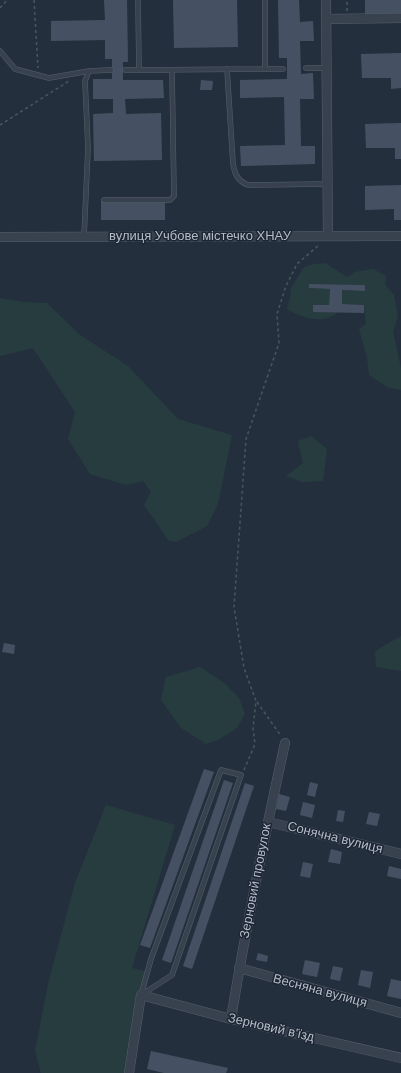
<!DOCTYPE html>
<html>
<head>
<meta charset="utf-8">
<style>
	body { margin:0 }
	canvas { display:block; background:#242f3e }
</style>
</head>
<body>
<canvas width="401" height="1073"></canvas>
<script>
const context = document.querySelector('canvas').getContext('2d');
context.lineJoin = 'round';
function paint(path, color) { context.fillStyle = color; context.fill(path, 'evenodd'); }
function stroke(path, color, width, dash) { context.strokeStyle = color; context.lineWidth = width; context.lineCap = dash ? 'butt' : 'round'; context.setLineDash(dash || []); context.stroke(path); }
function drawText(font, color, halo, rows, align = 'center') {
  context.font = font + ' Arial,sans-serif'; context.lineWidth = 3; context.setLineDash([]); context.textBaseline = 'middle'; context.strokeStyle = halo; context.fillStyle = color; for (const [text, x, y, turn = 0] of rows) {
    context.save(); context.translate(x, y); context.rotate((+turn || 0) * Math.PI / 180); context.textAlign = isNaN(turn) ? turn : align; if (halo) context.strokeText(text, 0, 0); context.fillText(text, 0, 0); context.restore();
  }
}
paint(new Path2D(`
	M325 263 347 277 355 272 373 269 386 276 385 285 394 295 398 317 393 331 401 368V390L387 387 369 375 367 357 359 329 366 324 364 305 342 304V290L365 291V285L309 284V288L330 289 329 305 338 312C325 325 301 318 287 309L290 298 291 288 304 267 314 264Z
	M0 298 23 302 47 303 80 335 128 366 178 419 232 435 218 504 207 526 176 542 169 541 144 505 151 492 143 481 126 485 90 474 68 439 75 412 33 348 0 356Z
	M311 436 327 449 323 481 302 482 286 476 303 463 298 441Z
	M401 636V671L376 667 375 651Z
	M200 667 223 682 239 698 245 714 237 728 220 739 206 744 181 728 161 700 166 677Z
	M106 805 175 825 132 968 147 972 129 1073H41L35 1051 48 984 75 883Z`), '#263c3f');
paint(new Path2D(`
	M104 0H127L128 62H123V80H163L164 98 125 99 126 114 161 113 162 160 94 161 93 114 113 113V99H93V79H112V59H105V40L51 41V21L105 20Z
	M173 0H237L238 47 174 48Z
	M278 0H299L300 22 313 21 314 41H300L301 74 313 73 314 99H300L301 146H315V164L241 166 240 146 285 145 284 97 240 98V80L287 79V58H279Z
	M365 0H401V16L365 17Z
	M401 53V88L391 89V78H362L361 54Z
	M201 80 213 81 212 90H200Z
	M401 123V159H395V148H366L365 124Z
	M401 185V220H394V209L365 210V186Z
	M101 201H165V220H101Z
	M309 284 365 285V291L342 290V304L364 305V313L313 312V305H329L330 289 309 288Z
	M4 643 15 645 14 654 2 652Z
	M204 769 214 772 150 948 140 945Z
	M224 780 233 783 171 963 162 960Z
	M310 782 318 784 315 797 307 795Z
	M245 783 254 786 192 969 183 966Z
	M279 794 290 797 286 811 276 809Z
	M303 802 315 805 312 818 300 815Z
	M338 810 345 811 343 822 336 821Z
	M369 812 380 814 377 826 366 824Z
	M331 849 342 852 340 864 328 862Z
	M303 862 313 864 310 878 300 876Z
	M389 866 401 869V879L387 876Z
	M258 953 268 956 267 962 256 960Z
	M305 960 320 963 317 977 302 974Z
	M333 966 343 968 340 981 330 979Z
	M361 970 373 972 370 988 358 985Z
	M391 979 401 981V999L387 996Z
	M151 1051 228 1068 226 1073H164L147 1069Z`), '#455162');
const service = new Path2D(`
	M138 0 139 70 265 69V0
	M0 51 15 69 49 78 89 71
	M306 68H326
	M227 69 233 164C235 175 238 181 248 185L327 184
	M265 69H283
	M125 70H139
	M104 200H170L174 196 172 70
	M84 237 88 148 85 81 89 71 111 70
	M221 770 241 775 172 975 141 995 151 959Z`);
const minor = new Path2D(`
	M326 0 328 236
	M326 19 401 18
	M0 237 401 236
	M268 822 401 854
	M239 968 401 1013
	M231 1019C246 926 265 834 285 743
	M129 1073 141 995 231 1019 401 1058`);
stroke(service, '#565f6c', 5.5);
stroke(minor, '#565f6c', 10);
stroke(new Path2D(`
	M34 0 38 68
	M0 8 7 0
	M347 11V0
	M0 125 69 81
	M257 702 281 736
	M244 770 255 744 253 728 256 701 244 668 234 607 246 439 279 343 277 314 286 286 297 264 319 245`), '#44595c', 1.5, [3, 3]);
stroke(service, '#38414e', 4.5);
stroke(minor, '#38414e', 9);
drawText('13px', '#b4bcc9', '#1d2633', [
	["вулиця Учбове містечко ХНАУ",200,236],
	["Сонячна вулиця",335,838,14],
	["Зерновий провулок",256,881,-79],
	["Весняна вулиця",320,991,15],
	["Зерновий в'їзд",271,1028,13]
]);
</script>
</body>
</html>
